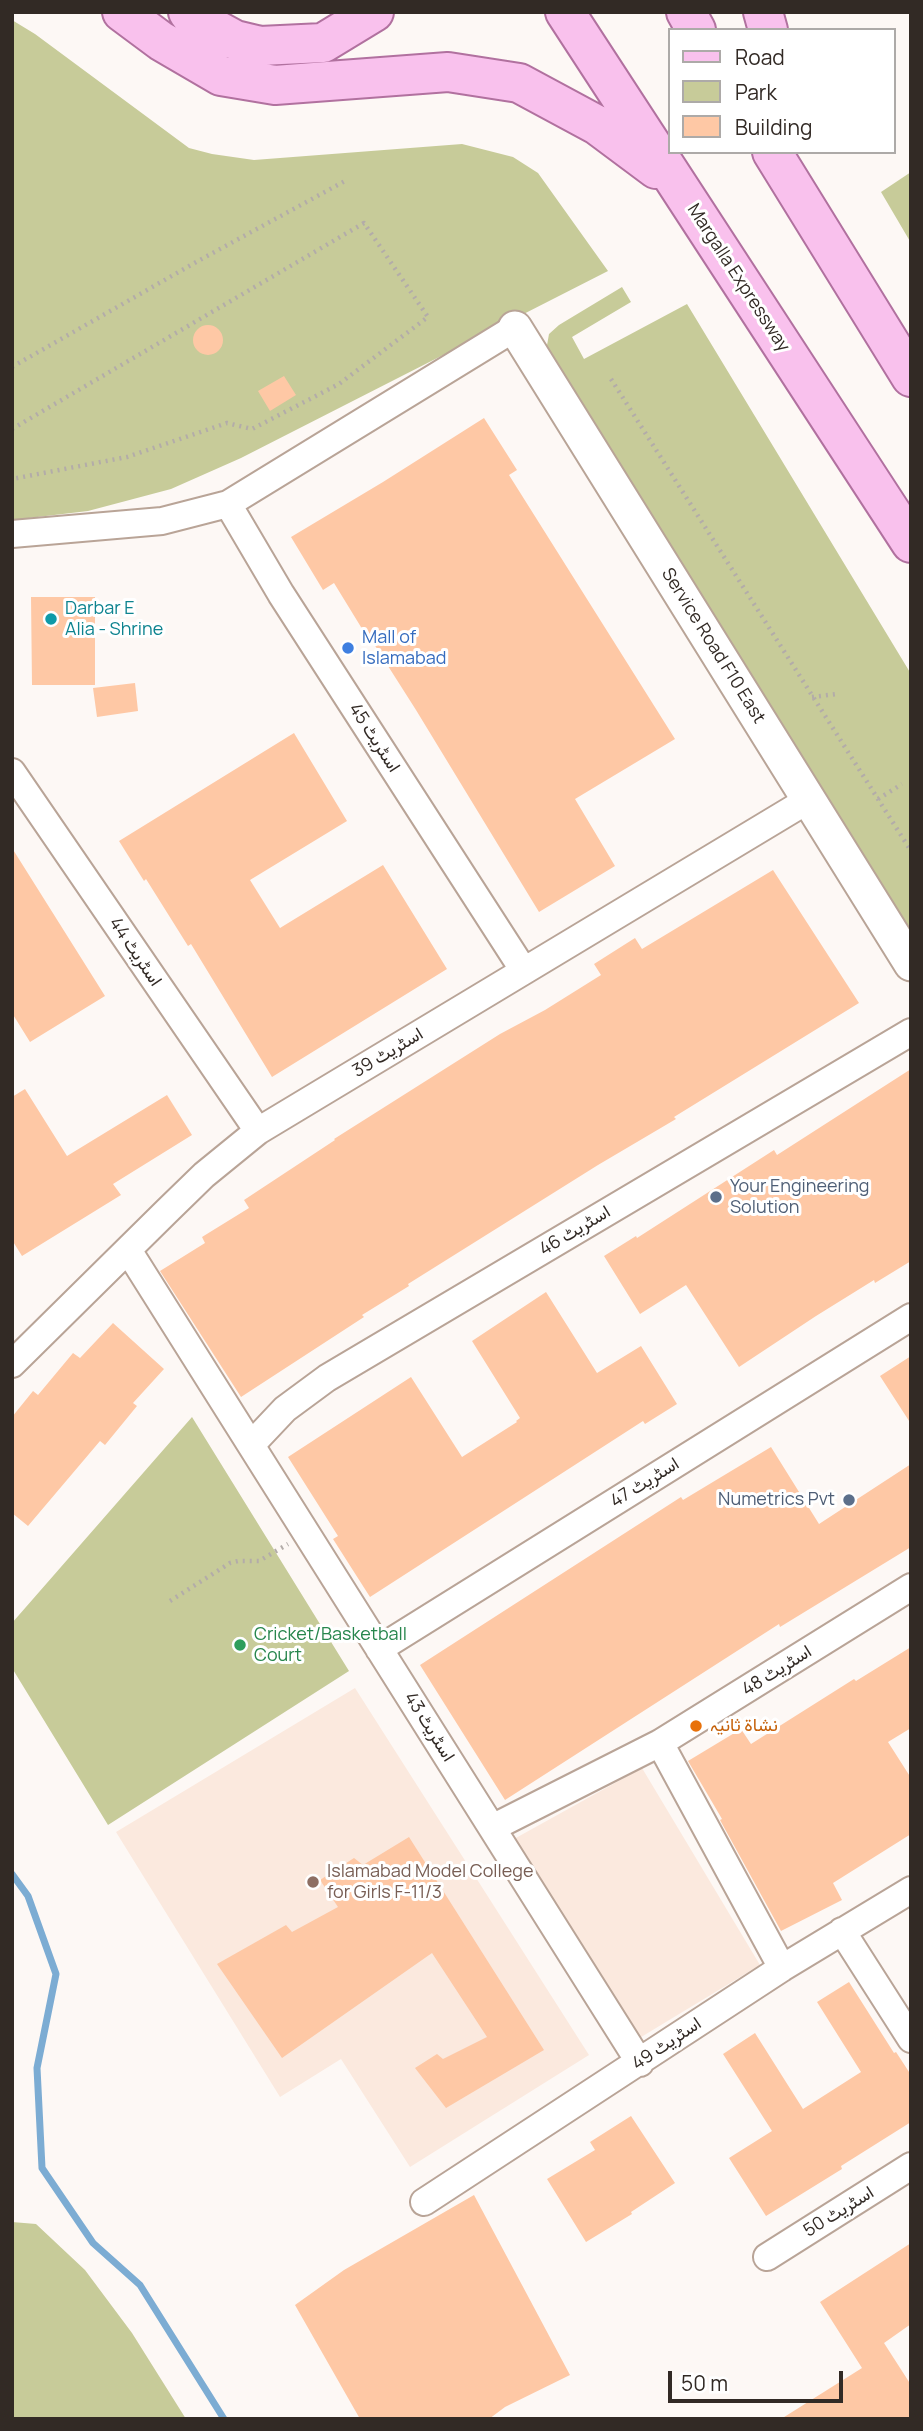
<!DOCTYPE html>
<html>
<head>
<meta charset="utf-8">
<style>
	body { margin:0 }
	#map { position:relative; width:923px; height:2431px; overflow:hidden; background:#fdf8f5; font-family:Manrope,sans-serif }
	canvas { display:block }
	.frame { position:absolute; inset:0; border:14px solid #322a25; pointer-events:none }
	.legend { position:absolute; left:668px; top:28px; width:228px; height:126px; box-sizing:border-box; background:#fff; border:2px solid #adaaa8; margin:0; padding:9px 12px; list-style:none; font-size:21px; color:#322a25 }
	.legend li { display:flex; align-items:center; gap:14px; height:35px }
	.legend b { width:35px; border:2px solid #adaaa8 }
	.scale { position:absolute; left:668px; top:2371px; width:175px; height:32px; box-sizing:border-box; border:4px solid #322a25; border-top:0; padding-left:9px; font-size:21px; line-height:24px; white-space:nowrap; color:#322a25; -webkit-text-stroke:5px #fff; paint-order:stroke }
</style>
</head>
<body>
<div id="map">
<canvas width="923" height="2431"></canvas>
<div class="frame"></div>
<ul class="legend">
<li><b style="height:9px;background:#f9c1ed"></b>Road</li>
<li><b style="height:19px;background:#c7cb99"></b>Park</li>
<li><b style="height:19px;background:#fec8a5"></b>Building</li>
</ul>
<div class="scale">50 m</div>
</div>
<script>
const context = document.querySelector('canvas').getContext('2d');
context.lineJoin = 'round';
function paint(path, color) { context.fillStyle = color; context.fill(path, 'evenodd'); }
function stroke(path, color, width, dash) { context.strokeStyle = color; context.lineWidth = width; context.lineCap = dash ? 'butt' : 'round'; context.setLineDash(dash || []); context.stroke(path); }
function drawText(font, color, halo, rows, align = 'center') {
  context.font = font + ' Manrope,Vazirmatn,sans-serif'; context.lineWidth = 6; context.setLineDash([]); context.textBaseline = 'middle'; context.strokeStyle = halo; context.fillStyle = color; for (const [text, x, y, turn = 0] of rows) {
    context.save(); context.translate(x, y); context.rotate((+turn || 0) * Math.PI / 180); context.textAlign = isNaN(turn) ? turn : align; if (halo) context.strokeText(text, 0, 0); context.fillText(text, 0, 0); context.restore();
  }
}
paint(new Path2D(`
	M355 1688 589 2055 410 2167 341 2059 280 2097 116 1832Z
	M642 1768 760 1965 628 2045 505 1844Z`), '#fbe9de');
paint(new Path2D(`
	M12 20 35 34 189 148 212 154 254 160 462 144 513 157 538 173 608 271 241 458 171 489 88 511 12 520Z
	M911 172V243L881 192Z
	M622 287 631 302 572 337 584 359 687 304 911 674V931L554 368 546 351 549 334 559 325Z
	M192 1417 349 1671 108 1825 12 1668V1623Z
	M12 2222 36 2224 85 2270 132 2333 186 2419H12Z`), '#c7cb99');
stroke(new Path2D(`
	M12 1874 28 1896 56 1974 37 2068 42 2168 93 2243 140 2285 224 2419`), '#7cacd3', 7);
paint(new Path2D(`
	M193 340a15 15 0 1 1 30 0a15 15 0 1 1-30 0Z
	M284 376 296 395 270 411 258 391Z
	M484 418 517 470 509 475 675 739 575 799 615 866 539 912 416 710 374 644 372 645 334 583 323 590 291 537 383 482Z
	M31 597H95V685H32Z
	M135 683 138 711 97 717 93 688Z
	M294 733 347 821 250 880 280 928 383 865 447 969 272 1077 191 944 188 946 146 879 144 881 119 841Z
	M12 848 105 996 30 1042 12 1013Z
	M773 870 859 1003 674 1117 676 1119 598 1165 408 1284 409 1286 362 1315 364 1317 241 1397 160 1271 205 1243 202 1237 249 1208 244 1200 335 1140 334 1139 500 1034 545 1010 601 975 594 964 635 938 642 949Z
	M911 1069V1261L875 1283 874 1280 816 1316 739 1367 686 1285 640 1314 604 1256 636 1236 637 1238 774 1150 777 1155Z
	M25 1089 67 1156 167 1095 192 1135 113 1184 121 1195 22 1256 12 1240V1097Z
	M546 1292 597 1373 641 1346 677 1404 645 1424 643 1421 370 1597 333 1539 338 1536 288 1457 411 1377 462 1457 517 1422 516 1421 520 1418 472 1341Z
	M113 1323 164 1369 133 1403 137 1406 105 1445 100 1441 28 1526 12 1513V1417L33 1391 38 1395 73 1353 80 1358Z
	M911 1356V1424L880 1376Z
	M771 1447 819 1524 911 1464V1547L780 1627 779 1624 505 1800 420 1665 681 1497 683 1500Z
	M911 1647V1728L888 1742 911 1778V1834L833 1883 842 1900 781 1931 720 1820 722 1819 688 1761 741 1729 751 1744 854 1679 856 1681Z
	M409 1837 544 2050 446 2108 415 2068 437 2054 443 2059 487 2037 432 1953 282 2058 217 1964 286 1925 292 1932 338 1907 320 1880 354 1858 363 1865Z
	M849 1982 894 2053 896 2052 911 2075V2122L841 2166 842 2169 766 2216 729 2158 772 2131 723 2054 755 2033 803 2109 861 2072 817 2002Z
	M631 2116 675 2183 631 2212 632 2214 586 2242 547 2179 595 2150 590 2142Z
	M474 2195 570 2375 505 2407 489 2419H360L295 2305 344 2270Z
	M911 2243V2324L884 2343 911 2385V2419H781L862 2368 820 2302Z`), '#fec8a5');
const minor = new Path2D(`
	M228 504 281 594 524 971
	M12 534 162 521 228 504 515 328
	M12 772 258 1131
	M128 1250 640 2063
	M12 1364 167 1211 204 1175 258 1131 808 800
	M251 1445 285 1409 327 1378 911 1032
	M379 1649 911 1317
	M660 1743 782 1968
	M492 1828 660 1743 911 1587
	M842 1931 911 2039
	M424 2202 782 1968 911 1890
	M767 2257 911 2166`);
const tertiary = new Path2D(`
	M515 328 911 964`);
const primary = new Path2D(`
	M122 12 161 41 221 76 275 85 448 72 519 83 597 125 656 169
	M188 12 191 16 235 40 260 46 323 43 374 12
	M565 12 911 543
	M686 12 696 30
	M763 12 768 30
	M772 152 911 377`);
stroke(minor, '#b9a497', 30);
stroke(tertiary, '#b9a497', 37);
stroke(primary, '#b1719f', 42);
stroke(new Path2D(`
	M12 367 198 261 345 181
	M611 379 911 851
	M12 429 364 223 428 317 339 384 252 429 227 423 127 457 12 479
	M812 697 837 694
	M878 799 902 784
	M170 1601 230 1563 238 1561H259L288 1544`), '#b3aca9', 4.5, [2, 5]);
stroke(minor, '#fff', 26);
stroke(tertiary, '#fff', 33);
stroke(primary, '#f9c1ed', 38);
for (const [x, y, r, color] of [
	[51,619,7,"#0f9aa8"],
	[348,648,7,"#3f7fe0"],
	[716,1197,7,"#5c6f8a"],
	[849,1500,7,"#5c6f8a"],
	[240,1645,7,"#2e9e5b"],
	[696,1726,7,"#e8710a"],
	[313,1882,7,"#8d6e63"]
]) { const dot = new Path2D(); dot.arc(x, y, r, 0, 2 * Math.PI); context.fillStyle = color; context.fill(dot); stroke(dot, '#fff', 2.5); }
drawText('18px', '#322a25', '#fff', [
	["Margalla Expressway",738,278,57],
	["Service Road F10 East",713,646,58],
	["اسٹریٹ 45",374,738,57],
	["اسٹریٹ 44",135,952,56],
	["اسٹریٹ 39",388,1053,-31],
	["اسٹریٹ 46",575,1231,-31],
	["اسٹریٹ 47",645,1483,-32],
	["اسٹریٹ 48",777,1671,-32],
	["اسٹریٹ 43",429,1727,58],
	["اسٹریٹ 49",667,2044,-34],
	["اسٹریٹ 50",839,2212,-32]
]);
drawText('18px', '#0d838f', '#fff', [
	["Darbar E",65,609],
	["Alia - Shrine",65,630]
], 'left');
drawText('18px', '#366cbe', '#fff', [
	["Mall of",362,638],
	["Islamabad",362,659]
], 'left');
drawText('18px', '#4e5e75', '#fff', [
	["Your Engineering",730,1187],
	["Solution",730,1208],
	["Numetrics Pvt",835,1500,"right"]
], 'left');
drawText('18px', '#27864d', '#fff', [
	["Cricket/Basketball",254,1635],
	["Court",254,1656]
], 'left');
drawText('18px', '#c56008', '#fff', [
	["نشاۃ ثانیہ",710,1726]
], 'left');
drawText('18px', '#785e54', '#fff', [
	["Islamabad Model College",327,1872],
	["for Girls F-11/3",327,1893]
], 'left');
</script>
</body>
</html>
